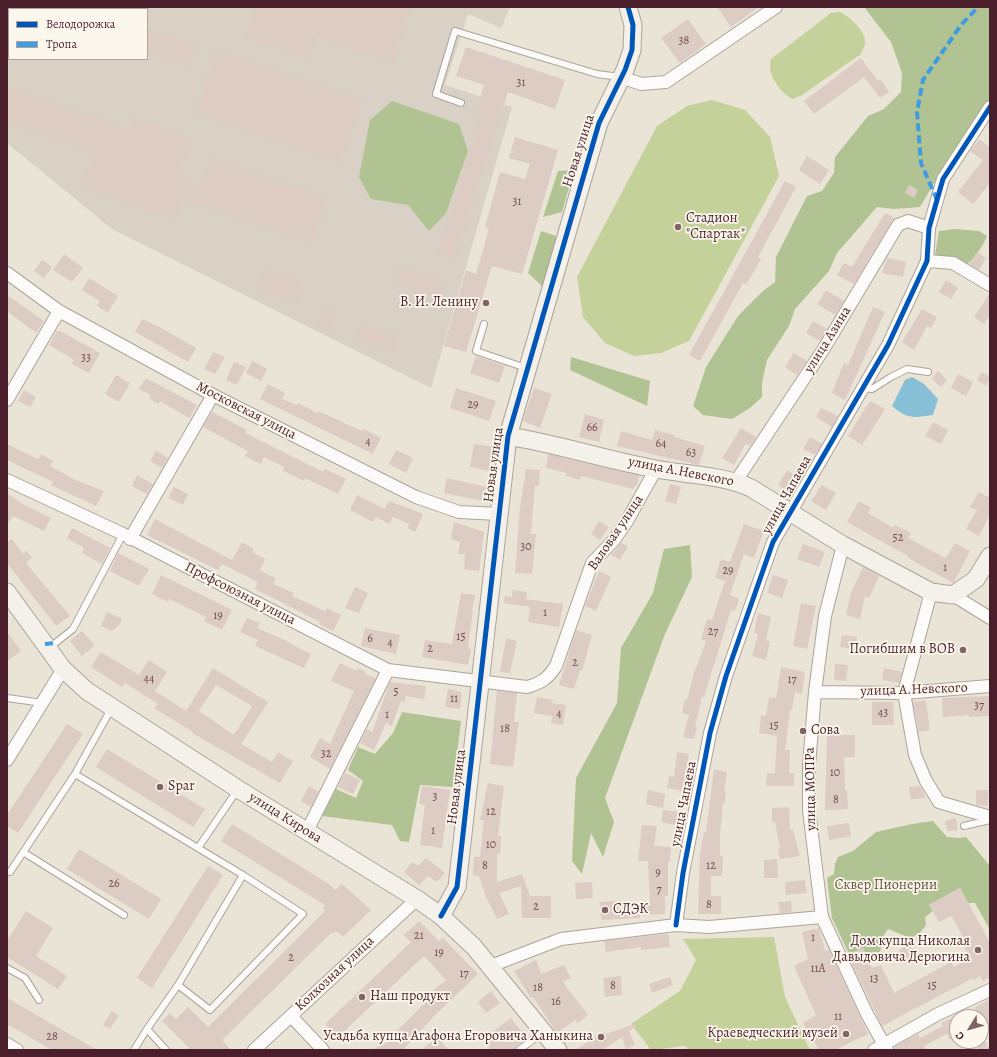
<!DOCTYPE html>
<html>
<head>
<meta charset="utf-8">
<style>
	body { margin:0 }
	#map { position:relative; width:997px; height:1057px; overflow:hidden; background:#e9e4d5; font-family:Alegreya,serif }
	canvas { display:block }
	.frame { position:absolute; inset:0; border:8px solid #4a1f2b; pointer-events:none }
	.legend { position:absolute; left:8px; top:8px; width:140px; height:52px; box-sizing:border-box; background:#fbf7ec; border:1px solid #b4a19f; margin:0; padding:5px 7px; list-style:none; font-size:12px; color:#4a1f2b }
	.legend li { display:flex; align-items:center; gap:8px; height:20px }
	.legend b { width:20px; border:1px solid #b4a19f }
	.north { position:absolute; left:949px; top:1009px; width:40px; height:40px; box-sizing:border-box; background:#fbf7ec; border:1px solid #b4a19f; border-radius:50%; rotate:233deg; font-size:11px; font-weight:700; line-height:16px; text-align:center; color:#4a1f2b }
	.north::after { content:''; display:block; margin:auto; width:14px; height:18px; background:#826466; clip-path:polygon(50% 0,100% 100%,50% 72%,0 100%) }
</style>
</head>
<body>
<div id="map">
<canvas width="997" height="1057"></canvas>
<div class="frame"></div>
<ul class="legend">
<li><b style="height:5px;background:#0057b8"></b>Велодорожка</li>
<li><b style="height:5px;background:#409be1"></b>Тропа</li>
</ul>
<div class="north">С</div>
</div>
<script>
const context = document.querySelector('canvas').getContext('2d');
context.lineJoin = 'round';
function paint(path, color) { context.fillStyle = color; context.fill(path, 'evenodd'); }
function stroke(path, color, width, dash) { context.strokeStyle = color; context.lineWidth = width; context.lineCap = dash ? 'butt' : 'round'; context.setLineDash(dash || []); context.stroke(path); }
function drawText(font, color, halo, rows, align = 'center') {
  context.font = font + ' Alegreya,serif'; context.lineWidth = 3.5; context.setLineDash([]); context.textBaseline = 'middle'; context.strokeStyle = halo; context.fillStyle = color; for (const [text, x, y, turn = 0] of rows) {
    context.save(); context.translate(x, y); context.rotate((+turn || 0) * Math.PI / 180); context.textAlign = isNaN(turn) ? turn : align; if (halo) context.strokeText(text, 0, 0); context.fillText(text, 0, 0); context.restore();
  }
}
paint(new Path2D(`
	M7 7H510L501 28 468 14 445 85 512 107 431 388 112 229 7 143ZM9 9H147V59H9Z`), '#d9d1c6');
paint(new Path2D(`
	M840 12C849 16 867 32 865 44 864 47 862 51 861 54L802 95 793 99C780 93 766 73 771 59L831 13Z
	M712 100 745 110 770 137 779 176 689 341 661 353 634 356 605 343 583 317 577 277 657 126 687 106Z
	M774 937 785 997 810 1050H689L685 1046 651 1050 631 1024 680 991 696 960 683 939Z`), '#c4d19a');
paint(new Path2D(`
	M864 7H990V99L948 159 920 207 894 209 877 207 837 253 829 271 795 309 789 326 767 360 762 383V397L750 408 732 419 703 415 693 406 706 367 738 316 763 291 775 282 776 257 807 196 822 191 834 173 835 157 868 116 884 109 901 92 902 73 891 42Z
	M392 101 459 124 468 151 446 213 429 231 408 205 371 199 359 177 370 120Z
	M574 170 562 212 543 217 558 171Z
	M955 229 979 231 987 236C982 248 973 261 962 268L934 261 939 231Z
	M541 231 559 237 543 287 528 273Z
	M571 357 650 381 647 406 570 370Z
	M690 545 692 577 665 634 605 798 614 822 603 857 591 833 582 874 572 861 576 778 617 703 621 648 653 593 664 549Z
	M402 712 461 721 453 787 420 785 409 842 400 841 392 825 322 816 336 789 356 798 363 781 348 770 358 747 375 754 393 733Z
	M933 821 947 837 959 838 966 837 990 866V930L975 903H968L960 888 929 905 933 911 925 917 926 925 919 934 910 938 888 929 884 935 880 952 865 953 863 948 849 954 832 918 827 878 834 874 835 864 838 857 853 851 876 832 912 824Z`), '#b1c393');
paint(new Path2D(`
	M912 377 924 384 938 399 933 415C913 418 907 419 892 406L905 380Z`), '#86bfd6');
paint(new Path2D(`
	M255 7H411L393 62 317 37 310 59 245 38Z
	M717 7H759L731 27Z
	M688 19 706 44 680 63 661 38Z
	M147 29 197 46 190 66 147 52Z
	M466 47 565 80 555 109 508 92 455 259 438 253 481 115 475 113 484 85 456 76Z
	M216 50 362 100 341 162 195 113Z
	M861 58 878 81 880 79 889 92 880 98 864 77 814 114 804 101Z
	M7 87 128 129 132 117 192 138 178 177 202 186 211 158 328 198 313 243 183 199 176 220 82 187 94 152 7 122Z
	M515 137 558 150 522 274 492 266 466 352 444 346 466 270 476 274 489 229 485 227 500 172 525 179 530 164 509 158Z
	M980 139 990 148V183L973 204 958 192 983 160 970 151Z
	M807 156 829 170 820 184 800 171V168Z
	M785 181 796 187 758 257 761 259 746 285 743 283 700 361 689 355Z
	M909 185 918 190 914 198 905 193Z
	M885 213 895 218 892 221 854 284 837 275 844 263 852 267Z
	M977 252 986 258 979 270 969 264Z
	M64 254 83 268 72 282 53 270Z
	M887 258 906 262 903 277 882 273Z
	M42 260 52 267 44 278 34 271Z
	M399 267 445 281 440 298 394 283Z
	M265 268 303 281 296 303 258 290Z
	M89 278 118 296 108 313 97 306 100 301 82 290Z
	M946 280 958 288 951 299 939 292Z
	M826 290 844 301 835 315 817 304Z
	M990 293V315L984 324 974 317Z
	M7 295 44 321 36 333 7 311Z
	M873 307 885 312 845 400 832 393 844 363 848 365Z
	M323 308 337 312 331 332 317 328Z
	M922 309 937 317 931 328 927 326 914 350 902 342Z
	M142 319 161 328 196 348 188 362 135 332Z
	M813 321 827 329 820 341 806 333Z
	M360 324 400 336 396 352 355 340Z
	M57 331H60L100 353 89 373 72 364 74 360 49 345Z
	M213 352 225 357 215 374 204 369Z
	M794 353 807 361 797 375 785 367Z
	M476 356 505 366 499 383 470 373Z
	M252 361 267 369 261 381 246 373Z
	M234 362 246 367 237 385 226 380Z
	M938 371 947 380 941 387 932 379Z
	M982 372 990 377 986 386 977 380Z
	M958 374 973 382 966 396 951 388Z
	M116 375 130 383 119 402 105 394Z
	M146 378 197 405 189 418 160 401 158 404 149 398 151 395 139 389Z
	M268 384 285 393 282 399 297 405 298 403 317 413 318 411 362 431 364 429 381 438 373 454 260 399Z
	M456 388 496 401 489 421 450 408Z
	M534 388 552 394 540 428 523 421Z
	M24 390 36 397 30 407 18 401Z
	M870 401 885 409 862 445 848 436Z
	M821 408 838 416 832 427 816 417Z
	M212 412 247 430 245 433 323 472 325 469 346 479 338 494 305 478 304 481 283 471 284 467 264 457 261 464 245 456 248 451 203 427Z
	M585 414 604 420 599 442 579 437Z
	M933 422 948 430 941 444 925 436Z
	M741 428 756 437 750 446 746 443 734 465 722 458Z
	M655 430 674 435V437L705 446 699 465 617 446 621 431 652 440Z
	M810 437 822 444 815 455 803 449Z
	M7 444 38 459 41 454 53 461 50 466 78 481 104 491 96 506 51 485 53 482 7 460Z
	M474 444 494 447 489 471 470 467Z
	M396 450 413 458 406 473 389 464Z
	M156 451 168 458 162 468 150 461Z
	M548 454 639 476 637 486 635 485 633 489 581 476 580 480 566 476 567 473 546 468Z
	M526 469 540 470 539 486H535L533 509 531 534H536L532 574 515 573 520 508Z
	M787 470 801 479 792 494 778 485Z
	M137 475 153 484 147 494 132 486Z
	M447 478 486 487 483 501 444 493Z
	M670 484 681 487 676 504 665 501Z
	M822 485 836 493 826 510 811 501Z
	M174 487 188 494 183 505 168 498Z
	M979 492 990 498V514L979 536 966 529 977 510 970 507Z
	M7 493 21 503 51 518 44 531 13 516 7 525Z
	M357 495 385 509 389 501 423 514 415 532 408 528 409 524 393 517 389 524 376 517 373 522 350 510Z
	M859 501 871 508 868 513 893 528 895 525 911 533 908 538 936 553 946 558 955 543 970 551 954 582 953 583 917 563 907 557 908 556 847 522Z
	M155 519 232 560 242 542 254 549 252 552 265 559 260 570 276 579 273 584 294 593 292 596 325 611 327 608 341 615 333 631 319 624 320 622 255 589 258 582 222 564 218 570 147 535Z
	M599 521 609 527 600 540 591 534Z
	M454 522 484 532 479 571 464 569 465 554H458L460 542 451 539Z
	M744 524 764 531 754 558 744 554 730 595 739 599 735 611 731 610 704 697 702 696 695 727H697L694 739 683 737 689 715 682 713 685 699 687 700 695 669H696L706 641 701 639 707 619 712 620 725 581 715 578 721 559 730 562Z
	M72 528 110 548 102 564 82 553 84 548 67 538Z
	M12 539 23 554 26 551 32 558 26 563 70 616 56 626 7 563V543Z
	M621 543 628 546 620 560 611 555Z
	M803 544 825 552 819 567 797 559Z
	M118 553 149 569 139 586 110 571Z
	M863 567 879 576 869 598 865 596 860 619 846 615 851 593Z
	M599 571 611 577 596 611 585 606Z
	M161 575 232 610 222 630 204 621 206 617 169 599 168 602 152 594Z
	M773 575 788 580 782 598 767 593Z
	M355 587 368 593 359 613 345 608Z
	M513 590 527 592 526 599 563 604 559 627 528 622 530 607 504 603 505 596 512 597Z
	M461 593 475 595 472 610H473L468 648 471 649 468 665 422 657 425 640 452 644Z
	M801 603 816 606 807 649 793 646Z
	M107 612 122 619 120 624 112 631 101 626Z
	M758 613 771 617 766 640 770 641 766 660 752 656 758 634 754 633Z
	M247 618 260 623 257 628 287 641V642L311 654 304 668 255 646 258 640 240 632Z
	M365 628 400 635 396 654 361 646Z
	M576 630 592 635 582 671 580 670 574 689 559 685Z
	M82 631 95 645 82 656 70 641Z
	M7 632 21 651 7 661Z
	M842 635 857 637 856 649 840 647Z
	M506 638 517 641 510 673 500 672Z
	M101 652 139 675 149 660 167 672 155 691 186 711 213 668 268 702 241 744 272 762 278 752 293 761 280 783 192 733 193 732 154 708 158 704 125 683 122 687 91 667ZM216 685 252 706 234 735 199 711Z
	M340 663 356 671 357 668 366 672 365 674 376 678 330 769 310 757 320 738 330 744 354 691 331 681Z
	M835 664 848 665 846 681 834 680Z
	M781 667 805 672 802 694 795 692 792 710H790L785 750H790L789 773H794V786H766L767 773H775L777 736 759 733 761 715 766 716 769 697 776 698Z
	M884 668 902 672 899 683 882 680Z
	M390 682 426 686 424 699 405 696V702L401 701 392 726 386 723 374 750 360 743 367 729 372 732Z
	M448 689 462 692 460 709 445 707Z
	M497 691 517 693 514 722H519L513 767 490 764Z
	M990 696V716L969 717V715L943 717 942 698Z
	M537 697 553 700 552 703 566 705 563 725 551 723 552 716 534 713Z
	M926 700 930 730 919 732 913 702Z
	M872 702H893L894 725H872Z
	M67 724 83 734 18 833 7 826V815Z
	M827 735H855V757H844L845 790H847L848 809 825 810Z
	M107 749 205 809 193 827 96 767Z
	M677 752 689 754 683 791 667 788 669 776 674 777Z
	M714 769 727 772 724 792H726L725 803H723L720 834V856H723L722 876H711V896H721V914H698L700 855 704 832H706Z
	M345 773 360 780 353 794 338 787Z
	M488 783 504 786 498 836H501L500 854H497V882L522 874 530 896H551V918H522L521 886 499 893 509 914 497 919 486 897 479 876 473 875 474 857H480L484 820H480Z
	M309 786 318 792 311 807 301 801Z
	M422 786 450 790 442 848 420 845 425 805 419 804Z
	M920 786 926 798 911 799 909 787Z
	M648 790 665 794 663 808 646 804Z
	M976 790H988V806L976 805Z
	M789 807 790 830H793L800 856 780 859 778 849 780 848 775 822H772V808Z
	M663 810 678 812 676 825 661 822Z
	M956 818 958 830 947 831 945 821Z
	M849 823 851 836 829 840 827 826Z
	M232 824 329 884 335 890 342 884 371 910 343 937 338 932 331 933 222 1040 231 1050H191L162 1021 170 1013 176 1019 188 1007 208 1027 325 911 323 908 325 905 221 841Z
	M642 825 657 826 654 846 671 847 670 862H668V896H665V914L640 915V918L601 920 600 902 616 901V905L650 904 648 861H638Z
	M79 849 161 899 149 919 67 869Z
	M426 858 445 873 437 882 428 876 419 885 404 872 412 862 418 866Z
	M777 859 778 878H764V860Z
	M208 866 223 875 152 988 137 978Z
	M805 880 807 893 786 895 785 882Z
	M592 882 593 898 576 899 575 883Z
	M960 888 990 943V977L983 981 980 976 974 980 973 978 882 1026 848 955 863 948 872 968 881 965 894 993 951 962 954 967 970 958 960 939 963 937 952 916 939 922 929 905Z
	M791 901 792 912 780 913 778 902Z
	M26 911 53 928 36 956 67 976 58 989 7 957V941Z
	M419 921 439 941 443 938 478 974 434 1016 403 1050H371L397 1038 394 1034 424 1004 421 1001 446 980 424 956 338 1037 325 1024 411 942 404 935Z
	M819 928 825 951 829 950 868 1034 835 1050H819L803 1023 816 1015 794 966 808 959 802 932Z
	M668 934 670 947 641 950V947L606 952 604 941Z
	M909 944 917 958 907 964 899 950Z
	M536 960 541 974 564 965 571 978 563 982 588 1015 578 1023 575 1020 557 1033 533 997 531 998 514 971Z
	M621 976 622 995 605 997 603 978Z
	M670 977 673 985 652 993 649 984Z
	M491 991 500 1003 486 1013 478 1002Z
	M7 998 97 1050H52L7 1024Z
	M990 999V1032L981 1037V1017H979L974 1008Z
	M112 1011 119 1016 110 1029 103 1025Z
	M957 1015V1036L950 1040 947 1034 924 1046 926 1050H896L894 1047 918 1034 920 1038 943 1026 941 1023Z
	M511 1018 527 1039 516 1046 515 1050H491L483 1039Z
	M635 1024 637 1026 629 1031 635 1045 626 1049 622 1037 602 1050H575L604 1031 606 1034Z
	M438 1037 448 1050H421Z
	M975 1041H985L990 1050H979Z`), '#ddccc3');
const lane = new Path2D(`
	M461 103 436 94 455 31 597 74 620 77
	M484 324 476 351 526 368
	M863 388 872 389 891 377 907 369 928 372
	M49 648 73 629 123 534
	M7 698 43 703
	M111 709 75 774 198 848
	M964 826 990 820
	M23 852 124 915
	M10 872 75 774
	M7 968 25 978 39 1000
	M178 985 210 1010 303 914 243 875
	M147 1029 178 985 243 875 198 848 238 789
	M134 1050 147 1029 166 1050
	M519 1050 542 1033`);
const street = new Path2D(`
	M621 77 641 84 666 82 776 7
	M927 261 953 263 990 285
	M7 273 59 311 213 395 416 497 459 512 499 514
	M7 400 59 311
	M7 480 123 534 388 670 527 687C542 683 548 678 556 666L592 563 614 540 627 521 656 469
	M736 481 823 350 898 225 908 221 929 228
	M130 539 213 395
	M843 545 825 616 815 692 809 765V810L822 917 867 1014 887 1050
	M931 592 904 693 915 755 926 781 939 802 990 817
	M953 595 990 618
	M815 692 904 693 990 686
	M7 760 63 669
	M307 831 388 670
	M676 925 683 873 710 733 726 676 773 542 888 345 927 261 929 228 943 179 990 107
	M488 967 561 939 676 925 709 927 822 917
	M291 1016 323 1050
	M7 1044 17 1050
	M254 1050 417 899
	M874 1050 938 1014 990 990`);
const secondary = new Path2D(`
	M508 436C558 444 606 460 656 469 688 475 722 475 751 488L843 545 931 592 953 595 976 579 990 556
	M7 592 63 669 87 691 238 789 417 899 441 916 474 947 558 1050
	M441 916 457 887 508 436 599 123 625 70 632 50 633 25 628 7`);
stroke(lane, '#aca49c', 8);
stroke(street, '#aca49c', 14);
stroke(secondary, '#aca49c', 19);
stroke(lane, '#fcfbf9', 6);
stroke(street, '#fcfbf9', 12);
stroke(secondary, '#f4f1ea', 17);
stroke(new Path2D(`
	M937 200 921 163 917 112 923 80 961 25 978 7
	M45 644 55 643`), '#409be1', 4, [8, 4]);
stroke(new Path2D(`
	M441 916 457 887 508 436 599 123 625 70 632 50 633 25 628 7
	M676 925 683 873 710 733 726 676 773 542 888 345 927 261 929 228 943 179 990 107`), '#0057b8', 5);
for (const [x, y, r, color] of [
	[678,227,4,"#826466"],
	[486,303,4,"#826466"],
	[963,650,4,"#826466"],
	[803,731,4,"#826466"],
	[160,787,4,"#826466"],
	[605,910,4,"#826466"],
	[978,950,4,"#826466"],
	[362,997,4,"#826466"],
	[846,1034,4,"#826466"],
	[601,1037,4,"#826466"]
]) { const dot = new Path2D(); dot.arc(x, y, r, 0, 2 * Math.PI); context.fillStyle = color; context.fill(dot); stroke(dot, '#fbf7ec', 1.5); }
drawText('12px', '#704b52', null, [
	["38",684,41],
	["31",521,83],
	["31",517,202],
	["33",86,358],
	["29",473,405],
	["66",592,428],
	["4",368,442],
	["64",661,444],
	["63",691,453],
	["52",898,538],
	["30",526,547],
	["1",945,568],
	["29",728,571],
	["1",545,613],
	["19",218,616],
	["27",713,632],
	["15",461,637],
	["6",370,639],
	["4",390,643],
	["2",430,649],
	["2",575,663],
	["44",149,679],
	["17",792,680],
	["5",396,692],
	["11",454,699],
	["37",979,706],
	["43",883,713],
	["4",559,714],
	["1",387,715],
	["15",774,726],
	["18",505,729],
	["32",326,754],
	["10",835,773],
	["3",435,797],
	["8",836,800],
	["12",491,812],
	["1",433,831],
	["10",491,845],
	["8",485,866],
	["12",711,866],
	["9",658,873],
	["26",114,884],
	["7",659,890],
	["8",709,905],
	["2",536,907],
	["21",419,936],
	["1",813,938],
	["19",439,953],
	["2",291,958],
	["11А",818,969],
	["17",464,974],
	["13",874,979],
	["8",613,986],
	["15",932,986],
	["18",538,988],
	["16",556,1002],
	["11",838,1017],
	["28",52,1037]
]);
drawText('14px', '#4a1f2b', '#fbf7ec', [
	["Новая улица",579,151,-72],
	["улица Азина",828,340,-58],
	["Московская улица",246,411,27],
	["Новая улица",494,465,-82],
	["улица А.Невского",681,472,11],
	["улица Чапаева",787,495,-61],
	["Валовая улица",616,533,-56],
	["Профсоюзная улица",240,594,27],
	["улица А.Невского",914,690,-2],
	["Новая улица",457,787,-83],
	["улица МОПРа",811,789,-91],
	["улица Чапаева",684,804,-79],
	["улица Кирова",285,818,32],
	["Колхозная улица",335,974,-43]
]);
drawText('14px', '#4a1f2b', '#fbf7ec', [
	["Стадион",686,219],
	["\"Спартак\"",686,235],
	["В. И. Ленину",478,303,"right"],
	["Погибшим в ВОВ",955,650,"right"],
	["Сова",811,731],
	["Spar",168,787],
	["СДЭК",613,910],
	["Дом купца Николая",970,942,"right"],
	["Давыдовича Дерюгина",970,958,"right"],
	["Наш продукт",370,997],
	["Краеведческий музей",838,1034,"right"],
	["Усадьба купца Агафона Егоровича Ханыкина",593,1037,"right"]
], 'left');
drawText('14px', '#65503e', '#fbf7ec', [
	["Сквер Пионерии",886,886]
]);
</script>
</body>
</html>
